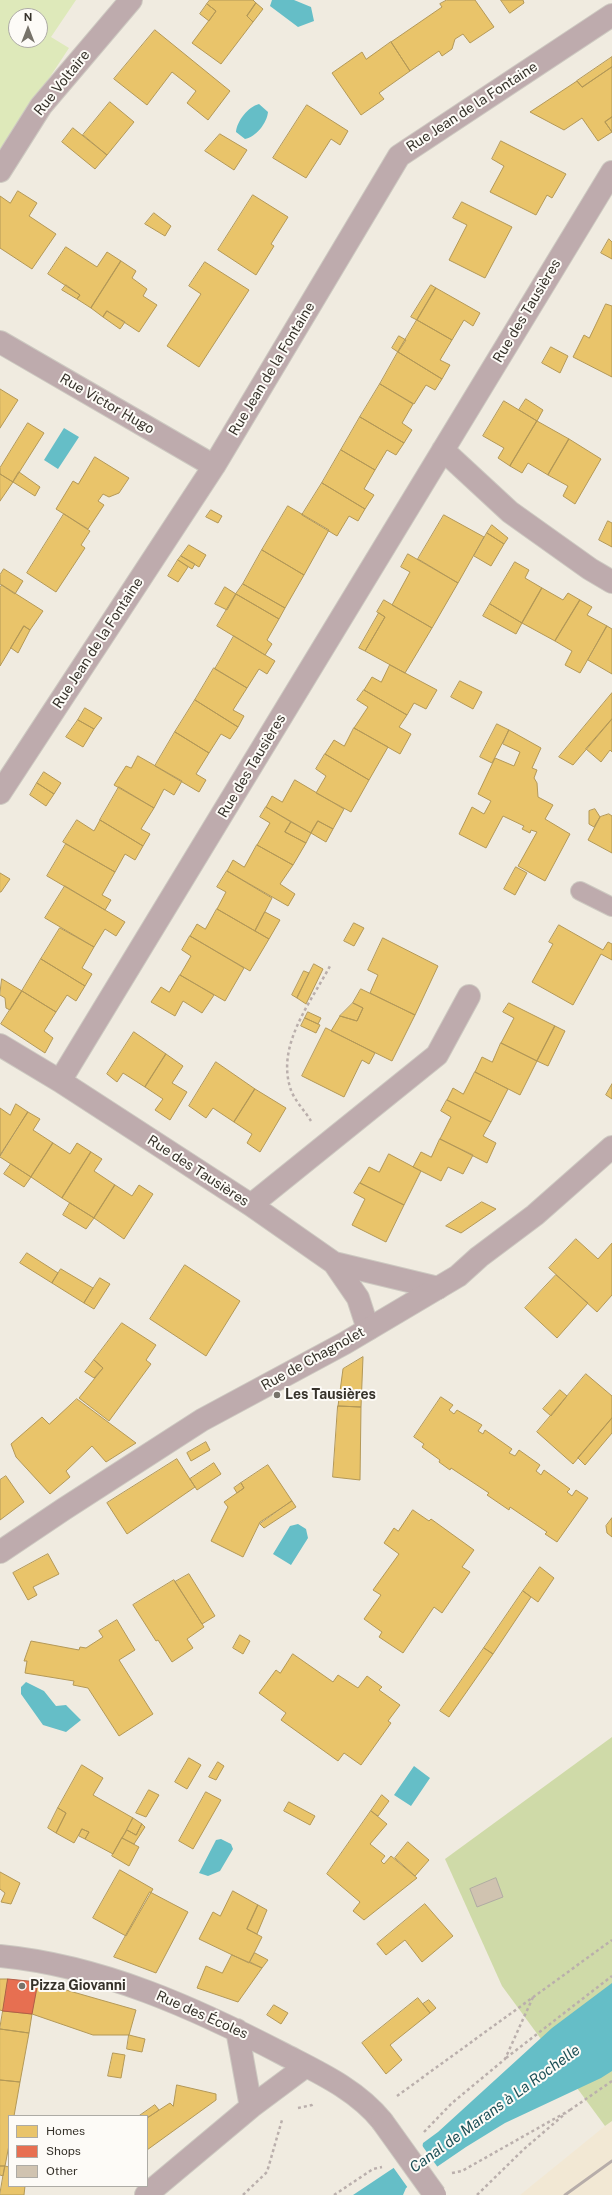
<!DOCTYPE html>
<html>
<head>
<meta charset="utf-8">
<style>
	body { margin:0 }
	#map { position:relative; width:612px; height:2195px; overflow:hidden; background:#f0ebe0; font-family:"Public Sans",sans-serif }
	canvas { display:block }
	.legend { position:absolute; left:8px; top:2115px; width:140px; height:72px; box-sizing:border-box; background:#fdfbf7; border:1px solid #adaba5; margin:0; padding:5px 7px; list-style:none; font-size:12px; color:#36322a }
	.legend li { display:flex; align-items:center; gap:8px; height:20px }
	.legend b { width:20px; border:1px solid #adaba5 }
	.north { position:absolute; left:8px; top:8px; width:40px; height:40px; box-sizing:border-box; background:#fdfbf7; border:1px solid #adaba5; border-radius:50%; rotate:0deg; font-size:11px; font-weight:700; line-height:16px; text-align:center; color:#36322a }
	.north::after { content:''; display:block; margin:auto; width:14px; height:18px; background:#77736a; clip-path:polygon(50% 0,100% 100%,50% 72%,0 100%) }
</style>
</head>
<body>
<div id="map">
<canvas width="612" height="2195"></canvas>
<ul class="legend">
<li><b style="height:11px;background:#e9c46a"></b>Homes</li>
<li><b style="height:11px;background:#e76f51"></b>Shops</li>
<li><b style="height:11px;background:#d0c3b0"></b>Other</li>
</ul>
<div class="north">N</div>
</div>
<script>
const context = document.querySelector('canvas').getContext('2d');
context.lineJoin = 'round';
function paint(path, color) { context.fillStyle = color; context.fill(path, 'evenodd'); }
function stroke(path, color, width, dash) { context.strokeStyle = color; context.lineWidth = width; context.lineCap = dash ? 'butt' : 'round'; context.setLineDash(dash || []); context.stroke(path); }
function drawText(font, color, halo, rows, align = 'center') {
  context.font = font + ' "Public Sans",sans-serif'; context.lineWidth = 4; context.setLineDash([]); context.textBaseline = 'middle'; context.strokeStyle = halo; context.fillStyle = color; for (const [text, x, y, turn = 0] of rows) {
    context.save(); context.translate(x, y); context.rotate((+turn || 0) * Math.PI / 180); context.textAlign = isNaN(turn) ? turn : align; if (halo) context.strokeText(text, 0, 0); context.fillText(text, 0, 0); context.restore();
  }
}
paint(new Path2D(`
	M612 2121V2195H520L605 2126Z`), '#f2e8d4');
paint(new Path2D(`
	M0 0H76L51 37 69 48 0 153ZM16 16H40V40H16Z`), '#dee9ba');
paint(new Path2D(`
	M612 1737V2121L605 2126 502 1986 445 1859Z`), '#cfdaa8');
paint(new Path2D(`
	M272 0H294L311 7 314 21 298 27 270 6Z
	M259 104 268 112C267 123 256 137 245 139L236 132C237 121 248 107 259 104Z
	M64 428 79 437 58 469 44 460Z
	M298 1524 306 1529 308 1538 291 1565 273 1554 290 1526Z
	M26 1682 44 1691 56 1706 66 1705 81 1720 66 1732 43 1725 21 1694V1687Z
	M414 1766 430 1778 411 1806 394 1795Z
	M221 1839 231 1844 233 1849 220 1871 208 1876 199 1873 216 1840Z
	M612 1983V2071L601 2078 505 2123 466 2147 406 2188 403 2195H353L422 2149 423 2143 438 2132 552 2028Z`), '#65bec7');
paint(new Path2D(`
	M421 2144 439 2169 408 2188 393 2167 420 2148Z`), '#f0ebe0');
const homes = new Path2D(`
	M210 0H253L256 3 247 16 253 22 221 64 192 43 216 11 207 4Z
	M447 0H475L494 27 470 43 463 34 455 39 452 49 442 56 439 51 410 71 391 42 442 7 440 4Z
	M501 0H523L524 3 510 13Z
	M256 3 263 9 253 22 247 16Z
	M207 4 216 11 209 21 200 14Z
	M155 30 230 91 208 120 187 103 196 91 172 72 147 105 114 79Z
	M391 42 410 71 379 93 384 99 361 115 332 73 362 52 366 59Z
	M612 57V67L582 87 577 81Z
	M612 67V117L605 122 612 132 598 141 582 118 564 130 530 112 577 81 582 87Z
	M110 102 134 122 107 155 83 135Z
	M307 105 348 131 340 145 331 139 306 178 273 158Z
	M612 117V132L605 122Z
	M73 128 107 155 95 169 62 142Z
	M220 134 247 150 234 170 205 151Z
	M501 141 566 174 552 198 547 195 536 215 490 192 504 166 492 159Z
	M18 191 37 203 29 216 56 234 32 269 0 248V196L10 203Z
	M253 195 288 217 271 244 274 246 256 275 218 250Z
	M462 202 512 227 485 278 449 260 467 225 453 218Z
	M154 213 171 226 165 236 145 224Z
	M609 239 612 242V259L601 253Z
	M66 247 97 267 107 252 121 261 91 308 77 299 80 295 48 274Z
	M121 261 136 271 132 278 147 289 143 296 157 305 139 332 107 311 103 317 91 308Z
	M205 262 249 290 199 367 167 346 201 294 189 286Z
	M66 285 80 295 77 299 62 290Z
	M431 285 436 288 417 320 411 317Z
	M436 288 480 313 473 326 464 320 452 340 417 320Z
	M606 304 612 306V377L573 357 584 335 589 338Z
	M107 311 125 322 120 329 103 317Z
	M417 320 452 340 440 360 450 365 442 379 398 352Z
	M399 336 406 340 398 352 392 348Z
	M551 347 568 356 560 373 542 363Z
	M398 352 442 379 435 390 426 385 414 404 380 384Z
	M380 384 413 404 402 423 412 430 404 443 360 417Z
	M0 389 18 400 0 428Z
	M526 399 543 410 537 421 519 410Z
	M504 401 537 421 510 466 498 458 504 448 483 436Z
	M360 417 404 443 396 455 387 450 375 470 341 450Z
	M537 421 569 439 548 475 528 463 522 473 510 466Z
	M28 423 44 433 13 482 0 474V468Z
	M569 439 601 459 575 504 563 496 568 486 548 475Z
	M341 450 375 470 364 489 374 495 365 509 322 483Z
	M95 457 129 478 119 493 109 497 103 494 98 501 104 505 88 529 56 509 73 481 78 484Z
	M19 472 40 487 35 496 13 482Z
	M0 474 13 482 0 501Z
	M322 483 365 509 358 521 349 516 337 536 302 515Z
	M288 506 329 530 304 575 262 550Z
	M211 510 222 516 218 523 206 517Z
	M64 514 90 531 81 545 85 548 56 592 27 573Z
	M444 515 484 537 458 583 418 559Z
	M608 521 612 523V547L599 540Z
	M492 525 508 538 504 544 487 533Z
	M487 533 504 544 491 566 474 556Z
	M189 545 206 555 199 567 181 556Z
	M262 550 304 575 285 608 243 584Z
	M408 554 458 583 432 628 392 605 410 572 401 567Z
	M181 556 195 564 192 569 178 560Z
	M178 560 188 567 178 582 168 576Z
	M515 562 529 570 525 578 542 588 522 623 490 604Z
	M4 569 23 581 15 594 0 584V575Z
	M243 584 285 608 279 619 236 594Z
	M2 585 43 611 30 630 24 626 0 666V588Z
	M225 587 236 594 227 610 215 604Z
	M542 588 563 600 568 593 580 600 555 641 522 623Z
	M236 594 279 619 267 640 272 644 265 655 217 626Z
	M384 600 432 628 405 673 365 651 385 617 377 612Z
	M580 600 592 607 587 615 607 626 580 673 565 665 572 651 555 641Z
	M490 604 522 623 516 634 483 616Z
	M379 613 385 617 365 651 359 648Z
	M24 626 30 630 18 653 11 648Z
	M607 626 612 629V674L588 660Z
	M234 636 275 661 267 674 259 669 247 688 215 669Z
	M390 665 437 690 426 709 414 703 407 715 364 690 372 677 381 682Z
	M214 668 247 688 233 710 244 716 238 727 195 700Z
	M460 681 482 692 473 709 451 697Z
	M364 690 407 715 399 727 411 734 400 754 354 728 368 707 357 700Z
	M612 693V719L573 765 559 757Z
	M195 700 238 727 230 739 221 734 209 753 175 732Z
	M85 708 102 718 94 729 78 720Z
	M612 719V752L610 750 601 762 586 749Z
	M78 720 94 729 83 747 66 737Z
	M497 724 509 730 492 763 480 757Z
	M354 728 388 747 369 780 325 754 334 740 344 746Z
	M509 730 541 748 532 768 537 770 534 778 537 783 538 797 553 805 545 819 570 834 545 881 518 866 537 832 531 830 530 833 522 829 524 826 503 816 486 848 459 834 472 807 484 814 491 801 478 794 495 758 514 766 520 752 503 744Z
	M175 732 209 753 196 774 206 780 199 792 155 766Z
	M325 754 369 780 351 812 316 793 326 776 316 769Z
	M138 756 182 781 174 795 164 789 154 808 114 785 126 766 131 768Z
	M44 772 61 783 54 794 37 783Z
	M295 780 344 809 333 829 318 821 311 833 266 807 272 796 282 802Z
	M37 783 54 794 46 806 30 795Z
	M119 787 154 808 141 829 150 834 143 846 100 820Z
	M266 807 291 822 285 832 306 843 293 865 257 845 270 823 260 817Z
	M595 809 600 817 594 827 589 824V811Z
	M609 814 612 816V853L588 840 600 817Z
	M77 820 94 831 100 820 143 846 135 860 125 854 115 872 63 842Z
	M318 821 333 829 326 842 311 833Z
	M291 822 311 833 306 843 285 832Z
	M66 844 115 872 102 895 111 900 105 910 47 876Z
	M257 845 293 865 280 884 295 894 288 906 227 871 233 860 244 867Z
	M516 867 527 873 515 895 504 889Z
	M227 871 272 898 255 931 217 909 226 892 217 887Z
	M0 873 10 879 1 892H0Z
	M65 886 125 922 116 936 105 929 94 947 45 918Z
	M217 909 269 939 250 971 190 936 197 924 205 929Z
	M265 912 280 920 269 939 255 931Z
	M354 923 364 928 354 946 344 941Z
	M559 925 603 950 608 942 612 944V960L601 954 573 1005 532 982 553 944 549 942Z
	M60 928 94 947 82 968 92 974 85 986 41 959Z
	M190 936 244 968 225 1001 180 975 191 956 182 950Z
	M383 938 438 966 415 1015 370 993 378 975 368 970Z
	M41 959 85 986 76 1001 67 995 56 1012 22 991Z
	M314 964 323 969 306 1004 297 998Z
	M304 971 309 973 297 998 292 995Z
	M180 975 214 995 202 1013 183 1001 175 1016 151 1002 161 987 169 992Z
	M2 979 22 991 10 1010 6 1008 5 998 0 995Z
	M361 989 415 1015 392 1061 331 1031 340 1016 357 1021 363 1008 353 1003Z
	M22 991 56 1012 44 1031 53 1038 45 1053 1 1024Z
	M353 1003 363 1008 357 1021 340 1016Z
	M509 1003 555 1026 537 1061 501 1043 514 1018 503 1012Z
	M308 1012 321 1018 318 1024 305 1018Z
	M305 1018 320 1025 316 1033 301 1026Z
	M555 1026 565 1031 548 1066 537 1061Z
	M326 1028 375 1053 369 1064 362 1060 344 1097 302 1076Z
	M134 1032 166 1054 145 1087 123 1073 117 1082 107 1074Z
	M501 1043 537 1061 520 1095 475 1072 482 1057 492 1062Z
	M166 1054 183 1066 172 1083 187 1092 170 1120 155 1110 163 1099 145 1087Z
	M216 1062 255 1089 234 1122 213 1108 206 1118 189 1106Z
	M475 1072 508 1089 491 1122 447 1100 453 1088 463 1094Z
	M612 1084V1099L606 1095Z
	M255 1089 286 1108 260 1152 247 1143 252 1134 234 1122Z
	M447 1100 491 1122 483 1136 496 1143 487 1163 440 1139 451 1117 441 1111Z
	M16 1104 28 1112 0 1155V1108L10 1115Z
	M28 1112 40 1119 33 1130 53 1143 31 1177 0 1157Z
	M440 1139 473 1155 463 1174 448 1167 441 1181 413 1167 421 1152 431 1157Z
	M53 1143 70 1154 77 1143 91 1152 62 1198 31 1177Z
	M91 1152 102 1159 94 1171 115 1185 94 1218 62 1198Z
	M389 1154 421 1171 404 1205 360 1183 369 1167 379 1172Z
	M11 1164 31 1177 24 1187 4 1174Z
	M360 1183 404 1205 386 1242 352 1225 365 1199 354 1193Z
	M115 1185 132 1196 139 1185 153 1194 124 1239 94 1218Z
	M482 1202 496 1209 461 1233 446 1226Z
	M70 1203 94 1218 86 1229 63 1215Z
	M576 1239 598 1259 612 1243V1295L597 1312 549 1268Z
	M27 1253 58 1273 52 1283 20 1263Z
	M185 1265 240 1301 206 1356 150 1319Z
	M61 1269 93 1288 84 1303 52 1283Z
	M556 1275 588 1303 557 1338 525 1308Z
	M100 1278 110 1284 94 1309 84 1303Z
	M122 1323 156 1345 146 1360 151 1364 109 1421 79 1398 103 1368 94 1360Z
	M363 1357 361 1407 338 1406 343 1369Z
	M94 1360 103 1368 94 1378 85 1372Z
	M586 1374 612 1396V1418L573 1464 537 1432Z
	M560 1390 567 1396 551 1416 543 1409Z
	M441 1397 453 1405 449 1410 454 1414 457 1410 482 1425 478 1431 483 1434 485 1430 512 1449 509 1453 515 1456 519 1450 540 1465 536 1471 541 1475 544 1470 570 1489 567 1492 572 1496 576 1490 588 1498 557 1542 545 1534 547 1532 510 1507 509 1510 487 1495 489 1493 451 1468 450 1470 439 1462 440 1460 422 1447 424 1444 414 1437Z
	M77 1399 136 1443 106 1462 92 1446 66 1471 70 1477 50 1494 16 1457 11 1444 42 1417 49 1424Z
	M338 1406 361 1407 360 1480 333 1477Z
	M612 1418V1433L585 1465 578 1458Z
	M206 1442 210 1450 191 1461 187 1453Z
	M177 1459 195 1487 127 1534 107 1503Z
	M214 1463 221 1474 197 1490 190 1479Z
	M268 1465 292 1501 260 1522 243 1557 211 1541 228 1507 224 1502 244 1488 241 1483Z
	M6 1476 24 1502 0 1520V1480Z
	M241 1483 244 1488 237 1493 234 1488Z
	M292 1501 296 1507 264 1528 260 1524Z
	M413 1510 429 1521 431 1519 474 1550 462 1567 470 1572 442 1613 434 1607 403 1653 379 1637 382 1632 364 1619 381 1595 373 1590 399 1554 384 1543 394 1528 398 1531Z
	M612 1518V1537L607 1533 606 1526Z
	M48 1554 59 1574 33 1587 37 1595 28 1600 13 1573Z
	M540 1567 554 1578 538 1602 523 1591Z
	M189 1574 215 1616 202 1624 175 1582Z
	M174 1580 204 1627 187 1639 193 1648 172 1662 158 1640 156 1641 133 1605Z
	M523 1591 531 1597 493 1654 484 1648Z
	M117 1620 135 1650 119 1660 153 1714 119 1736 88 1688 73 1685 74 1681 25 1673 27 1661H24L31 1641 79 1650 80 1647 86 1648 103 1637 99 1631Z
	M240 1635 250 1641 243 1654 233 1648Z
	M484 1648 493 1654 449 1717 440 1711Z
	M293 1654 333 1682 338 1675 358 1688 367 1676 382 1687 379 1690 400 1705 388 1721 391 1723 361 1765 344 1753 338 1761 281 1720 286 1713 259 1693 276 1670 280 1673Z
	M189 1758 201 1765 187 1789 175 1782Z
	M218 1762 224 1766 216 1780 209 1777Z
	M82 1765 103 1778 93 1795 133 1818 113 1854 85 1839 89 1832 82 1829 74 1843 56 1833 66 1813 58 1808Z
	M149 1790 159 1795 146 1817 136 1813Z
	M206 1792 221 1800 193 1849 179 1841Z
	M382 1795 389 1801 378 1816 371 1811Z
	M289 1802 315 1816 310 1825 284 1811Z
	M58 1808 66 1813 56 1833 48 1828Z
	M371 1811 387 1824 370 1844 385 1856 381 1861 384 1864 391 1856 417 1878 364 1920 353 1911 360 1902 327 1874Z
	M133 1818 142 1824 136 1835 127 1830Z
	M142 1824 145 1827 134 1844 122 1838 127 1830 136 1835Z
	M82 1829 89 1832 85 1839 79 1836Z
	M122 1838 139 1847 129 1866 112 1856Z
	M408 1842 429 1860 415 1876 395 1858Z
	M120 1870 153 1889 126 1936 93 1918Z
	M0 1872 20 1883 11 1904 1 1902 5 1893 0 1889Z
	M233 1891 258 1905 247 1929 262 1937 249 1963 199 1939 213 1912 220 1916Z
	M150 1892 188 1912 156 1973 114 1957Z
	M425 1904 453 1936 422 1962 405 1940 386 1955 377 1944Z
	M258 1905 267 1910 257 1934 247 1929Z
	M255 1953 268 1960 262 1968 250 1962Z
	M232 1955 262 1968 238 2002 197 1988 206 1966 222 1973Z
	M0 1979H8L3 2011 0 2010Z
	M38 1982 136 2010 129 2035H93L32 2014Z
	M418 1998 430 2013 390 2045 402 2060 386 2074 362 2043Z
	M429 2000 436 2008 430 2013 423 2004Z
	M274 2005 288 2013 281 2024 267 2015Z
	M3 2011 32 2014 29 2033 0 2029Z
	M0 2029 29 2033 20 2082 0 2080Z
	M129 2035 145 2039 142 2052 127 2049Z
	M113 2053 125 2055 121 2078 108 2076Z
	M0 2080 20 2082 14 2116H9V2145L5 2166H0Z
	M177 2085 216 2094V2100L147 2150V2118L170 2103 173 2106Z
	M155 2105 159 2110 147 2118V2116H139Z
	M0 2166H5L3 2176 0 2175Z
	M5 2166 9 2167V2186H25L24 2195H0Z`);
paint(homes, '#e9c46a');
stroke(homes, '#b39857', 1);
const shops = new Path2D(`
	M8 1979 38 1982 32 2014 3 2011Z`);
paint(shops, '#e76f51');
stroke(shops, '#b25d45', 1);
const building = new Path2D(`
	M496 1878 503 1897 477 1907 470 1889Z`);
paint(building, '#d0c3b0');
stroke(building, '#b0aba3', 1);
const service = new Path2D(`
	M580 891 612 907`);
const minor = new Path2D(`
	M0 171 41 106 131 0
	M0 342 214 466
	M443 450 510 512 590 569 612 582
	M0 793 214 466 399 156 612 15
	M0 1045 60 1081 251 1205 334 1263 438 1288
	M60 1081 612 172
	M251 1205 437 1055 469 996
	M334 1263 358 1298 368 1329`);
const tertiary = new Path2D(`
	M0 1552 64 1509 202 1420 345 1343 458 1276 479 1257 535 1215 612 1147
	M0 1956C102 1966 195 2008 285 2055 320 2073 357 2090 382 2121
	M237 2030 251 2107
	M146 2195 251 2107 306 2066`);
stroke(service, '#cdc9c1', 20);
stroke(minor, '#cdc9c1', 24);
stroke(tertiary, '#cdc9c1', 24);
stroke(new Path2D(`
	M311 1121C305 1111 293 1099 290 1087 277 1044 311 1002 330 966
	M506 2058 612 1976
	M397 2096 612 1940
	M298 2108 312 2105 315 2103
	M570 2110 612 2081
	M424 2132 452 2103 505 2059 534 1995
	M452 2173 462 2171 570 2110
	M243 2195 267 2172 282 2120
	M334 2195 373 2169 382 2167
	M477 2195 524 2149 566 2113`), '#baafac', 2.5, [3, 3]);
stroke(service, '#beabad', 18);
stroke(minor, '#beabad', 22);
stroke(tertiary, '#beabad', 22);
stroke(new Path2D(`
	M565 2195 612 2161`), '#b7ada9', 3);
const tertiaryBridge = new Path2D(`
	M382 2121 435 2195`);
stroke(tertiaryBridge, '#cdc9c1', 24, []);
stroke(tertiaryBridge, '#beabad', 22);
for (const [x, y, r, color] of [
	[277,1395,4,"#77736a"],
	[22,1986,4,"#77736a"]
]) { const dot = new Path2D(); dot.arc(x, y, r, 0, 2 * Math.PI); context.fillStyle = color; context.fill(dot); stroke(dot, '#fdfbf7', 1.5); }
drawText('14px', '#36322a', '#fdfbf7', [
	["Rue Voltaire",62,83,-51],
	["Rue Jean de la Fontaine",472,107,-33],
	["Rue des Tausières",527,311,-59],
	["Rue Jean de la Fontaine",272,369,-59],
	["Rue Victor Hugo",107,404,30],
	["Rue Jean de la Fontaine",98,643,-57],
	["Rue des Tausières",252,766,-59],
	["Rue des Tausières",198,1171,33],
	["Rue de Chagnolet",313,1359,-29],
	["Rue des Écoles",202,2015,24]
]);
drawText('bold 14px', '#36322a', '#fdfbf7', [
	["Les Tausières",285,1395],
	["Pizza Giovanni",30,1986]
], 'left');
drawText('italic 15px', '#1c5057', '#fdfbf7', [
	["Canal de Marans à La Rochelle",495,2109,-36]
]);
</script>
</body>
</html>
